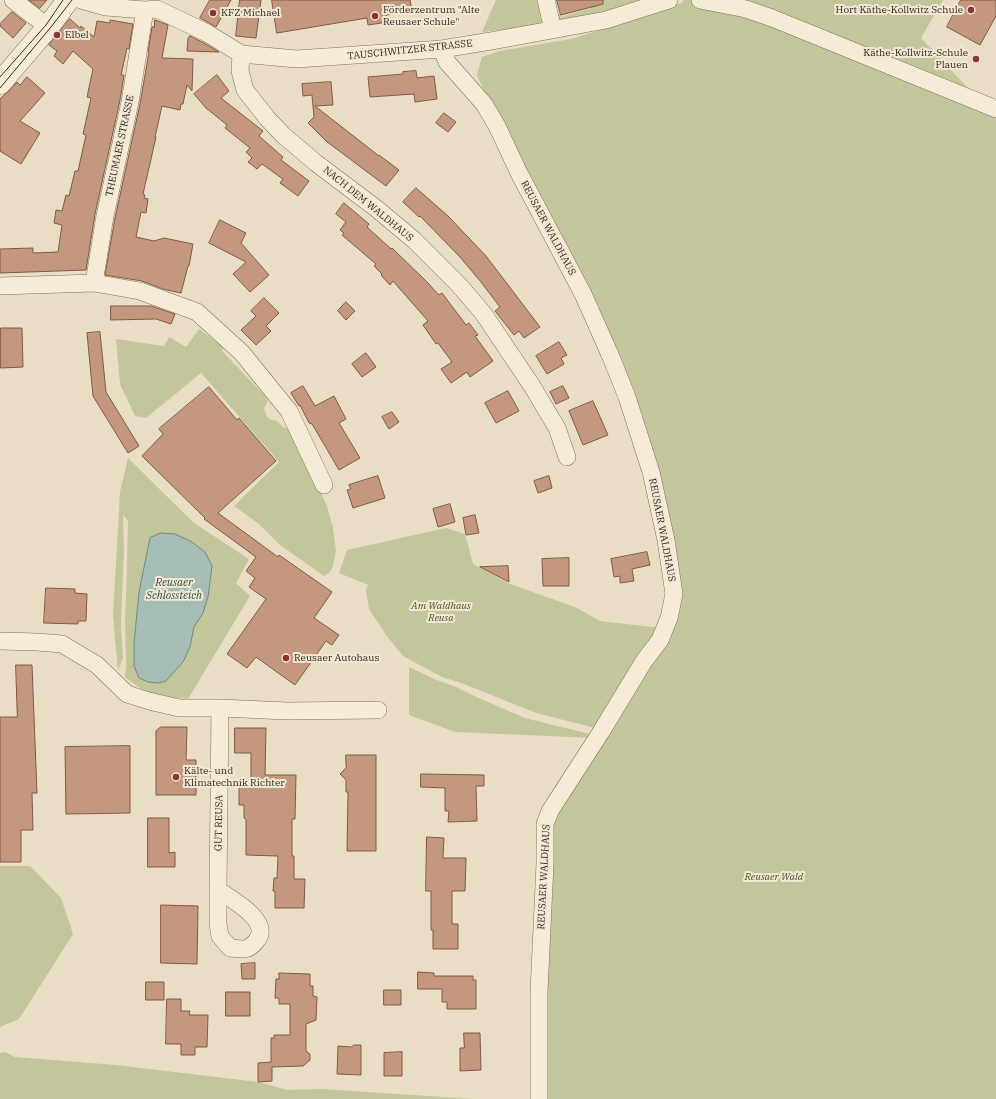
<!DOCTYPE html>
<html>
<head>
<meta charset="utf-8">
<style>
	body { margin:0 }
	canvas { display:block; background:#e9ddc5 }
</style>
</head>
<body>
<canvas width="996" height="1099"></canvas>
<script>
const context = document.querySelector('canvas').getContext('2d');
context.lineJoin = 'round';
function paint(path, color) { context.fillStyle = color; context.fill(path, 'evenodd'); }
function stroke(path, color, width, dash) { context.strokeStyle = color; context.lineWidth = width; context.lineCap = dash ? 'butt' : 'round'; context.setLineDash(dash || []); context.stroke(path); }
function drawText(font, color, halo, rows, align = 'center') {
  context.font = font + ' "IBM Plex Serif",serif'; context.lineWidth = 4; context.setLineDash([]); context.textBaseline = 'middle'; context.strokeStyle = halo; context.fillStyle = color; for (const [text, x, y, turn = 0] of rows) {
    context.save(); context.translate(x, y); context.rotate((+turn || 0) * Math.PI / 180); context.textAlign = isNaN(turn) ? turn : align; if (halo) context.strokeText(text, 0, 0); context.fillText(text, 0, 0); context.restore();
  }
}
paint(new Path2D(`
	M496 0H541L544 20 541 25 482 32Z
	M589 0H641L592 16 558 20 555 15 560 14 561 17 591 8Z
	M683 0H943L921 38 996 118V1099H544L547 824 671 622 654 470 477 75 482 57 500 51 571 39 660 11 683 2Z
	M199 329 223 347 222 351 265 396 268 401 264 408 266 415 269 419 277 421 283 427 292 430 327 506 333 528 336 551 333 566 330 572 324 576 280 545 259 524 234 506 279 462 201 373 146 418 135 416 120 384 116 339 164 346 169 337 186 347Z
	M128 458 194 523 249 559 236 583 250 596 188 699 151 696 125 677 126 664 125 617 127 567 128 521 123 515 124 550 121 626 123 658 118 671 113 616 120 492ZM150 538 203 613 194 627 190 647 183 662 166 681 158 683 148 682 134 666C134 622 141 581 150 538Z
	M446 528 465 534 473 564 510 584 575 607 600 621 661 628 599 729 536 713 464 684 442 677 403 656 386 635 369 609 366 590 368 585 339 573 347 550Z
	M409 667 437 680 456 687 481 699 525 718 594 735 595 738 455 732 409 715Z
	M0 866H30L61 898 73 934 19 1019 0 1027Z
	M5 1052 15 1057 116 1065 258 1082 287 1090 321 1089 474 1099H0V1053Z`), '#c3c69a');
const water = new Path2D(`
	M161 533 175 534 192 542 205 552 212 566 208 597 203 613 194 627 190 647 183 662 166 681 158 683 148 682 139 678 134 666V643L139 592 150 538Z`);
paint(water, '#a6bdb5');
stroke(water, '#6e8a82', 1);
const building = new Path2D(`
	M29 0H47L40 8Z
	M210 0H231L216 27 200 18Z
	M240 0H261L256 38 236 36Z
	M272 0H410L412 10 386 15 388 22 368 25 367 18 277 33Z
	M557 0H603V4L561 15Z
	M961 0H996V16L980 45 947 27Z
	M12 12 26 23 13 38 0 26V24Z
	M70 19 80 28 81 26 94 37 97 21 110 23V20L133 24 129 49 127 48 121 75H124L120 100 95 214 86 270 0 273V249L33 248V253L58 252 62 225 54 223 56 210 62 211 66 195 69 196 75 171H78L86 135 83 134 91 98 87 97 93 69 73 51 63 64 54 56 57 51 49 45Z
	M155 20 168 25 162 58 193 59 192 91 187 85 183 104H181L180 110 162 106 155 137H156L143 194 145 195 144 198 148 199 146 213 141 212 136 237 154 241 164 238 193 244 189 266H188L181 293 163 289 142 281 105 275 115 218 140 104 149 52H148L152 27H154Z
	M190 36 202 42 219 52 187 51 188 39Z
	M416 71 417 78 434 76 437 99 415 102 414 94 370 97 368 77 403 74V72Z
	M217 75 229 91 221 98 263 131 259 136 283 157 281 160 309 181 298 196 280 183 283 179 262 164 257 169 248 162 252 158 246 152 250 148 225 128 227 125 206 108 194 94Z
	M27 77 45 93 20 121 40 133 21 164 0 151V99L4 95 9 91 17 82 20 85Z
	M331 82 333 105 315 106 379 156V155L399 170 386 186 326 141 308 123 314 117 312 95 303 96 302 84Z
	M444 113 456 122 448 132 436 123Z
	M416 188 448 216 486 256 540 327 524 338 519 331 514 335 495 311 500 307 481 282 460 257 420 216 419 217 403 202Z
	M344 203 369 224 367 227 391 249 392 248 426 281 439 295 442 293 466 325 469 323 478 335 475 336 493 361 470 377 467 372 451 383 441 369 452 362 438 343 436 344 423 325 428 321 393 281 390 285 381 275 382 274 374 266 376 264 342 235 344 233 340 230 346 222 336 214Z
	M220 220 246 233 241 243 269 275 250 292 233 274 246 262 209 243Z
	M264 298 279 313 266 326 271 331 256 345 241 330 256 316 251 311Z
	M346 302 355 311 346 320 338 311Z
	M111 306H151L175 314 171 324 156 319 111 320Z
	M1 328H22L23 367 1 368Z
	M100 332 106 392 139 446 128 453 93 396 87 333Z
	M559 342 567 355 561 358 564 364 547 374 536 356Z
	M366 353 376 367 362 377 352 364Z
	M303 386 315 406 334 396 346 419 339 423 360 458 339 470 318 434 312 424 309 423 300 405 299 406 291 393Z
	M563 386 569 398 556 404 550 392Z
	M209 387 237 420 239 418 276 461 218 513 278 557 279 555 332 592 314 618 339 635 332 645 326 641 295 685 256 657 247 668 227 654 266 599 249 587 255 578 246 571 256 557 204 519 205 518 142 456 163 434 159 429Z
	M508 391 519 411 496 423 485 403Z
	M593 401 608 435 583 445 569 411Z
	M392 412 399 422 389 429 382 417Z
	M378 476 385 498 353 508 347 490 351 489 349 485Z
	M549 476 552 488 538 493 534 481Z
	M450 504 455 522 438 527 433 509Z
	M475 515 479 533 466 535 463 518Z
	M647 552 650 565 632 569 634 581 620 583V576L614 577 611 559Z
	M569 558V586H543L542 559Z
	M508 566 509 582 480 567Z
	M46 588 75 589V593L87 594 86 621H78V624L44 623Z
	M16 665H32L37 793H32L33 830H21V862H0V717H17Z
	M161 727H187L186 760H196V795H156V731Z
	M235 728H266L265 775H296L295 819H292V856H294V879H305L304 908H275V891H273L274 878H277L278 856 246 855V819L244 818V805H239V786H251V753H235Z
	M130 746V813L66 814 65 747Z
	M346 755H376V851H347L348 792H346V780L340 774 346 768Z
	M421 774 484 775V786H476L477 821 448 822 449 811H445V788L421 787Z
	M148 818H169V853L175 852V867H148Z
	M427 837 444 838 443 858H466L465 891H452V924H458V949H433V930H431V891H426Z
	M161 905 198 906 197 964 161 963Z
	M255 963V979H242L241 964Z
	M418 972 434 973V976H473V980H476V1009H447V1002H442V989H418Z
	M279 973 310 974V986H313V996L317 997 316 1020 306 1024V1051L310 1054V1060L303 1066 272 1067V1081L258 1082V1063L271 1062V1038H274V1035H290V1004H279V998H275L276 979H279Z
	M146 982H164V1000H146Z
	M384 990H401V1005H384Z
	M226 992H250V1016H226Z
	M167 999H181V1011H190L189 1015H208L207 1047H195V1055H181V1044H166Z
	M464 1033H480L481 1070 460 1071V1048H464Z
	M354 1045H361V1075L337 1074 338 1046 351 1047Z
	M402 1052V1076H384V1053Z`);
paint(building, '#c4987e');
stroke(building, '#7f5a45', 1);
const minor = new Path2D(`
	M13 0 48 27
	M81 0 106 7 145 10 157 9 207 33 241 54 297 59 442 49 491 41 606 20 669 0
	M546 0 553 30
	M700 0 746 9 772 18 996 109
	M442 49 447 62 484 104 497 126 519 173 583 294 611 357 627 397 651 472 666 540 674 594 669 618 660 640 644 661 601 732 550 811 545 824V864L539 992V1099
	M241 54 240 71 245 90 267 118 283 135 316 163 377 209 414 240 459 285 483 313 532 386 557 428 567 457
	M94 283 105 216 130 102 145 10
	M0 286 94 283 140 291 197 312 242 353 289 411 324 485
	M0 641 37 642 62 644 97 665 127 694 149 701 179 708H220L287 711 378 710
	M218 890 220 708
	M218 890C231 899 272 921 257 940 248 952 243 949 230 948L220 936 218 924Z`);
const tertiary = new Path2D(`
	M0 83 48 27 68 0`);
stroke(minor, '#836f5d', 18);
stroke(tertiary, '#836f5d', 23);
stroke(minor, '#f5ebd7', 17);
stroke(tertiary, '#f5ebd7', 22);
stroke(new Path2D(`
	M0 77 46 25 63 0
	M0 88 51 27 72 0`), '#34281f', 1);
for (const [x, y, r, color] of [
	[971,10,4,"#8c3337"],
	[213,13,4,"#8c3337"],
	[375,16,4,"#8c3337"],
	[57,35,4,"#8c3337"],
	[976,59,4,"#8c3337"],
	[286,658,4,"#8c3337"],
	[176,777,4,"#8c3337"]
]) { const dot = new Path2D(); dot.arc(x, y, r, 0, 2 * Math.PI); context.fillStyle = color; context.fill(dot); stroke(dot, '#f2e8d4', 1.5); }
drawText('10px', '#34281f', '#f2e8d4', [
	["Förderzentrum \"Alte",383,10],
	["Reusaer Schule\"",383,22],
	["Hort Käthe-Kollwitz Schule",963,10,"right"],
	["KFZ Michael",221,13],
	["Elbel",65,35],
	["Käthe-Kollwitz-Schule",968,53,"right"],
	["Plauen",968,65,"right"],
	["Reusaer Autohaus",294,658],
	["Kälte- und",184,771],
	["Klimatechnik Richter",184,783]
], 'left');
drawText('10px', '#34281f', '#f2e8d4', [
	["TAUSCHWITZER STRASSE",410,50,-6],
	["THEUMAER STRASSE",120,146,-78],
	["NACH DEM WALDHAUS",368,204,39],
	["REUSAER WALDHAUS",548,228,62],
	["REUSAER WALDHAUS",662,530,79],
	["GUT REUSA",219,823,-89],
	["REUSAER WALDHAUS",544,877,-87]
]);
drawText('italic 10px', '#474f28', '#f2e8d4', [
	["Am Waldhaus",441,606],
	["Reusa",441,618],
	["Reusaer Wald",774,877]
]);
drawText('italic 11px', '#30524f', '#f2e8d4', [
	["Reusaer",174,583],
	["Schlossteich",174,596]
]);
</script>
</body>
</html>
